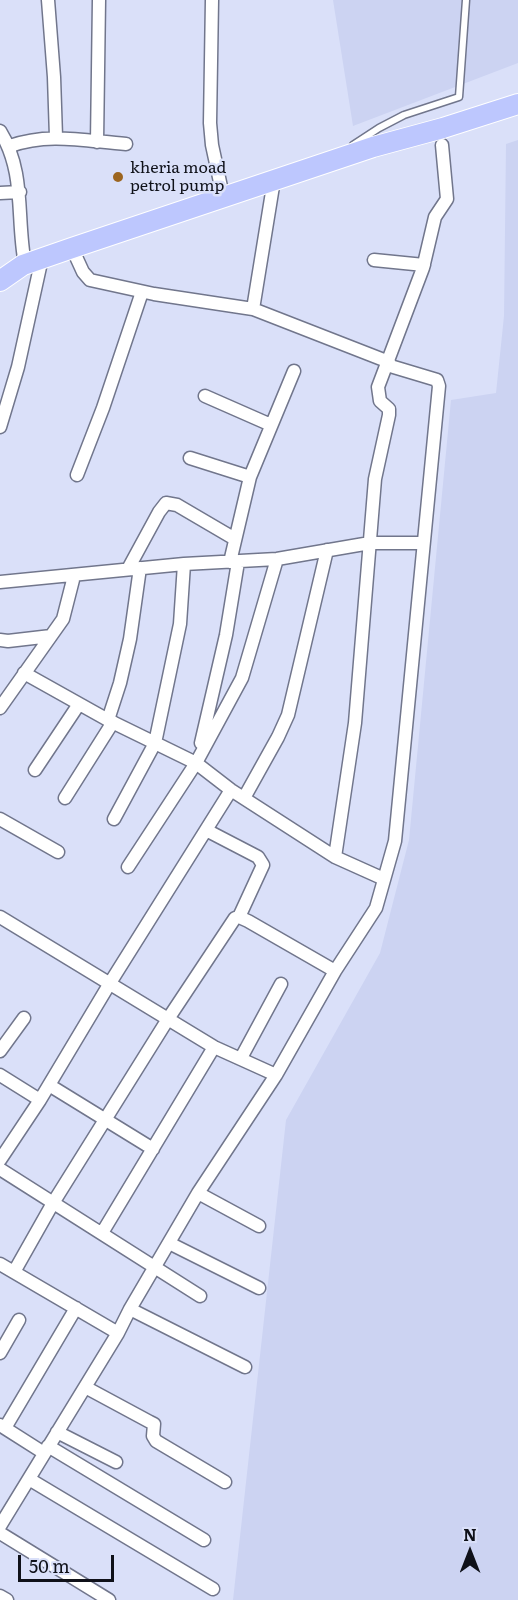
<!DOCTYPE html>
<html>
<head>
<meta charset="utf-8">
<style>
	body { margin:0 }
	#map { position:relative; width:518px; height:1600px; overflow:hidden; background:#dae0f9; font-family:Literata,serif }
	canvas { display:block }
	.north { position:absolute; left:440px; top:1522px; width:60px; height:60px; -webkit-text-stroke:4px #dae0f9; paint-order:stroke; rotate:0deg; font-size:16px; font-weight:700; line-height:24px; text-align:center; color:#0f1119 }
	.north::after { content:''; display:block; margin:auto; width:21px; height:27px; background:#0f1119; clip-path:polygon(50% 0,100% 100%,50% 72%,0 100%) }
	.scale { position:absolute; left:18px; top:1555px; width:96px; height:27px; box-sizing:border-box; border:3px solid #0f1119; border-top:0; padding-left:8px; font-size:18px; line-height:21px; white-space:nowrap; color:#0f1119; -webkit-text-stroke:4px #dae0f9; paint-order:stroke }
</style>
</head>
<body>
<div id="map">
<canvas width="518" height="1600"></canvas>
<div class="north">N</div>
<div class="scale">50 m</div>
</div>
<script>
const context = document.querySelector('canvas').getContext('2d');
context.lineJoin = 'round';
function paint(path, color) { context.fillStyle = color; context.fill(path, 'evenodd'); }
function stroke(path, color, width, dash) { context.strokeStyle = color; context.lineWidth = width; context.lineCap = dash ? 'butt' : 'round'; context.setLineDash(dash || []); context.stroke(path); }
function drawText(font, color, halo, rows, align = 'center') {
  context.font = font + ' Literata,serif'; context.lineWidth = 5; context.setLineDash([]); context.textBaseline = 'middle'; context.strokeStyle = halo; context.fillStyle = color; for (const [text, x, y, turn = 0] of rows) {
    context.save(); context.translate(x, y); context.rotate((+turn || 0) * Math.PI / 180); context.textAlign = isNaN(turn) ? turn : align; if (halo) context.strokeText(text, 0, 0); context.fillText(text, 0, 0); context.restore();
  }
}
paint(new Path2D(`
	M333 0H518V63L353 126Z
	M518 140V1600H233L286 1120 380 953 409 840 451 400 496 393 504 316 506 144Z`), '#ccd3f2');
const service = new Path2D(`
	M353 145 379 128 404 115 459 97 466 0`);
const minor = new Path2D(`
	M48 0 54 77 56 137
	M212 0 210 123 212 145 223 196
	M0 131C26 173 16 218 25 264
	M97 142 99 0
	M10 146C48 132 86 141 126 144
	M274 180 253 309 389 362
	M0 193 20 192
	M72 248 83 272 90 280 154 294 253 309
	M374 260 424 265
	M205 396 271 425
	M0 427 18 367 42 258
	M190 458 250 477 230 562
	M77 475 103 408 142 292
	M250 477 294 371
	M128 569 159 512 166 503 177 505 235 539
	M0 582 184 564 277 559 370 543H423
	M0 640 8 641 51 636
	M24 673 108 720 196 763 231 790 335 857 384 879
	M0 708 63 619 74 576
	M108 720 120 683 130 639 140 568
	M201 743 226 635 238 562
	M35 770 79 704
	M65 798 113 722
	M244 798 278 737 288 715 327 550
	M0 819 58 852
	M114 819 155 743 180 624 184 564
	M206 830 258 857 263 865 239 917
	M335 857 355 723 375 479 389 415V409L380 401 378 387 423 268 435 217 447 199 442 145
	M128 867 196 763 242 678 277 559
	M0 917 214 1047 276 1075
	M0 1051 24 1018
	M241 1058 281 984
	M0 1075 40 1100
	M49 1085 153 1149
	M0 1160 40 1100 110 983 231 790
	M0 1169 200 1296
	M198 1193 259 1226
	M102 1233 214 1047
	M169 1243 259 1288
	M0 1264 118 1333 0 1526
	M14 1272 53 1203 168 1019 235 918 239 917 248 921 335 971
	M118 1333 130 1309
	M0 1353 19 1320
	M245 1367 130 1309 198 1193 276 1075 335 971 376 908 395 841 439 386 437 380 387 365
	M85 1387 150 1422 154 1424 153 1436 156 1441 225 1482
	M0 1425 44 1453
	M5 1428 76 1308
	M57 1432 116 1462
	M48 1446 204 1540
	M29 1479 213 1589
	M0 1533 109 1600
	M0 1596 7 1600`);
const primary = new Path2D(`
	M0 281 23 265 72 248 373 147 443 128 518 104`);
stroke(service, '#71768c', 9);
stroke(minor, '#71768c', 15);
stroke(primary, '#fff', 22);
stroke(service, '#fff', 6);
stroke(minor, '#fff', 12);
stroke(primary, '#bdc7fe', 20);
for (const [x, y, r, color] of [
	[118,177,6,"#9c6520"]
]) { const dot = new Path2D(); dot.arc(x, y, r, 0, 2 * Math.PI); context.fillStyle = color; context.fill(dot); stroke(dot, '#dae0f9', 2); }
drawText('16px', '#0f1119', '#dae0f9', [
	["kheria moad",130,168],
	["petrol pump",130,186]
], 'left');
</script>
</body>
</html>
